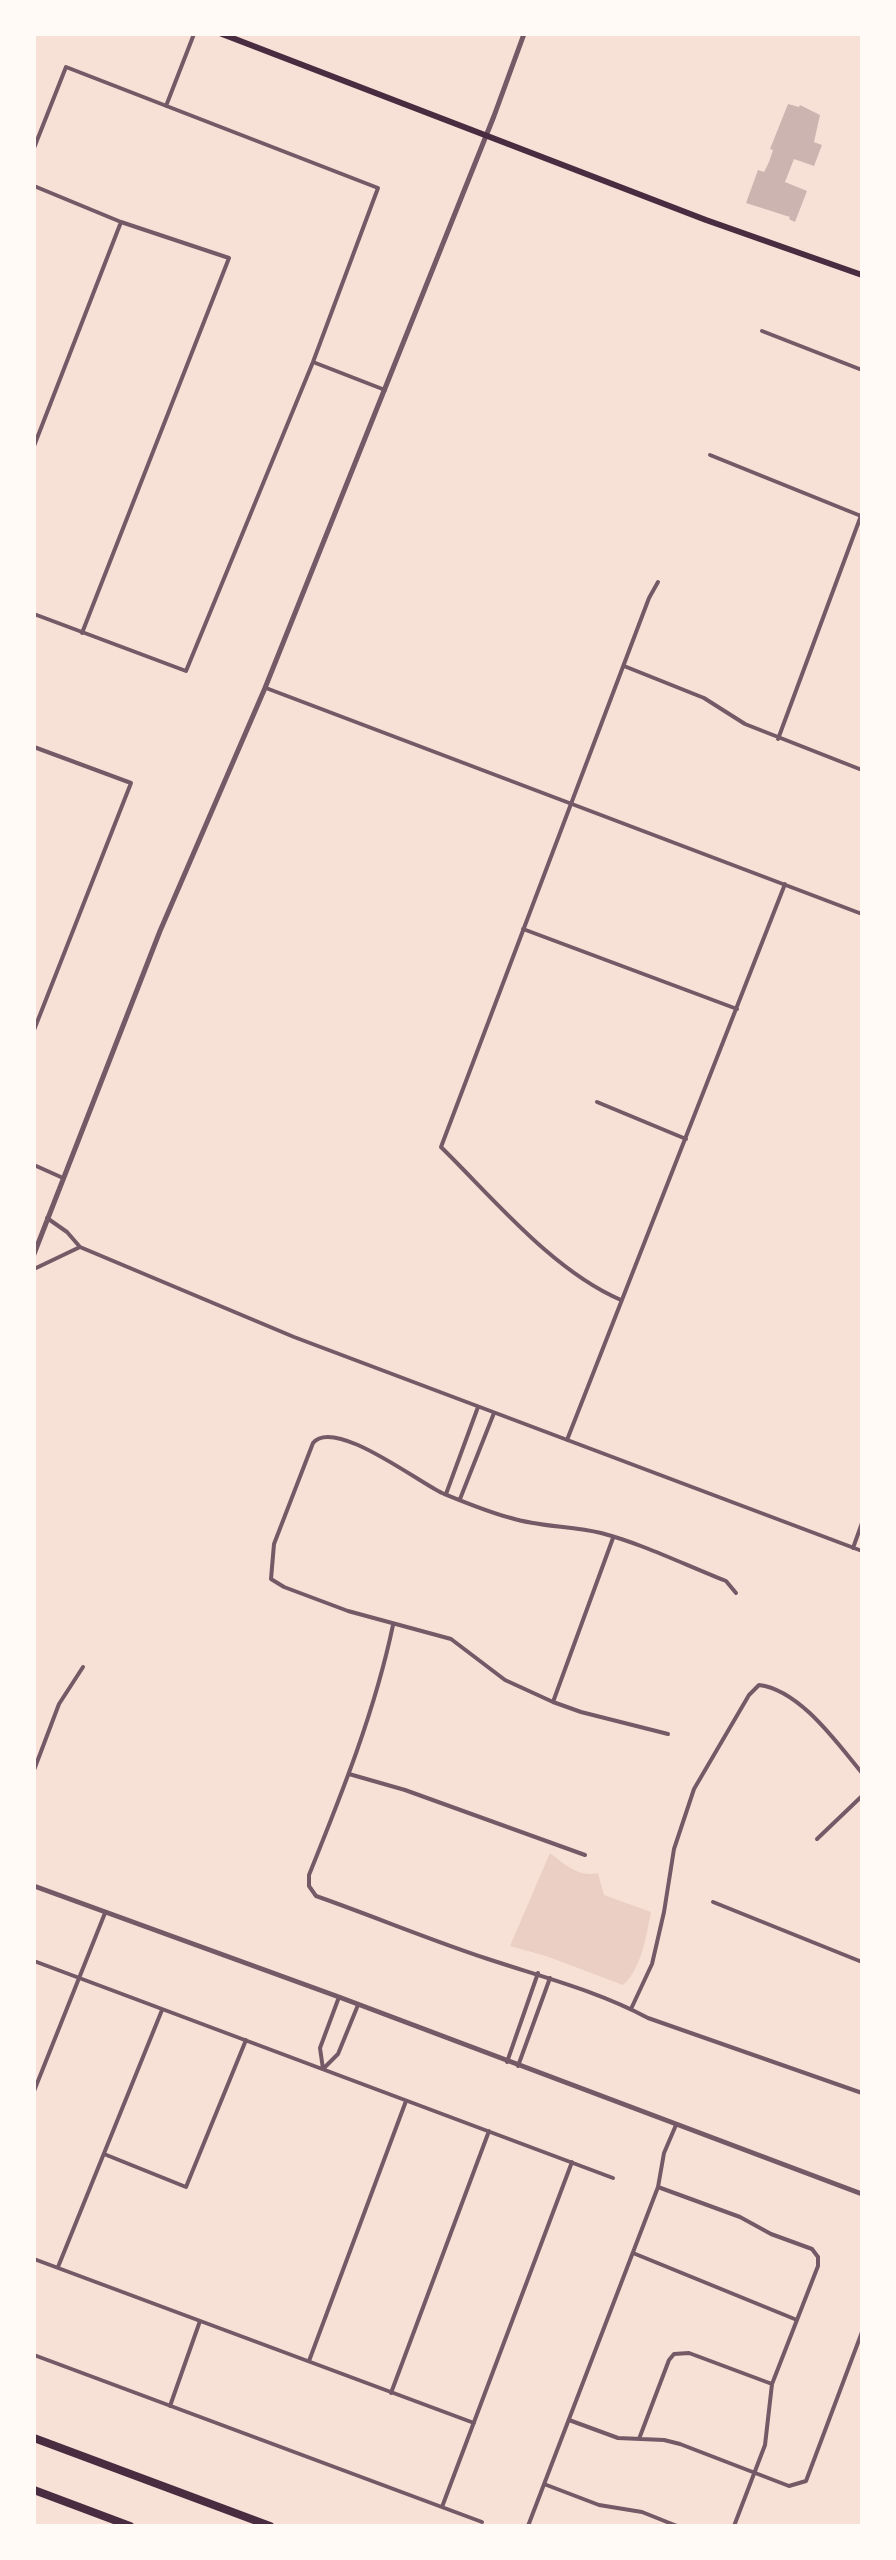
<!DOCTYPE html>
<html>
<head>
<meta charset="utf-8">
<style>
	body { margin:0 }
	#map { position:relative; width:896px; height:2560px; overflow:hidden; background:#f7e1d7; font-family:"DejaVu Sans",sans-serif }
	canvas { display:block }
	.frame { position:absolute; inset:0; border:36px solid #fffaf5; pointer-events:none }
</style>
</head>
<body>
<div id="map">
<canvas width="896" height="2560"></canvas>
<div class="frame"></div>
</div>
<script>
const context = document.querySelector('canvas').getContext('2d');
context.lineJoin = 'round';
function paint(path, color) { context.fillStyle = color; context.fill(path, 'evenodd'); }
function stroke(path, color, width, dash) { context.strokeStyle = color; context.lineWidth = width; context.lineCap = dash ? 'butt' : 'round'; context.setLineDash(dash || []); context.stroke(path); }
paint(new Path2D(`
	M550 1853C564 1864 579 1878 598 1873L604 1895 651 1912C646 1936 642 1968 623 1985L546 1956 510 1946Z`), '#ebcfc5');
paint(new Path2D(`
	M788 104 799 107 800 105 820 115 814 142 822 145 814 166 794 159 785 182 807 191 795 222 789 219 790 217 746 203 758 170 764 172 769 162 773 150 770 149Z`), '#ccb4b1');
stroke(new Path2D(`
	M166 106 194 34
	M34 148 66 67 378 188 313 362 186 671 34 614
	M34 186 121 222 229 258 82 633
	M762 331 862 370
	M313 362 385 390
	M34 446 121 222
	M710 455 861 516
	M624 666 704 698 745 724 862 770
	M266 688 862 914
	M778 739 862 513
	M34 747 131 783 34 1030
	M523 929 737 1009
	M597 1102 686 1139
	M34 1165 63 1178
	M47 1218 67 1232 80 1247 294 1337 862 1551
	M34 1269 80 1247
	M621 1300C553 1271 494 1199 441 1147L649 598 658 582
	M567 1440 785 884
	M446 1494 478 1407
	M460 1499 494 1413
	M853 1548 862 1523
	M393 1625C375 1711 342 1793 309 1875V1886L316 1896C373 1916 430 1940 488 1959 542 1977 598 1991 648 2018L862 2093
	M553 1702 613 1538
	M668 1734 581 1712 553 1702 505 1680 451 1639 348 1611 284 1587 271 1579 274 1544 313 1443C334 1417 418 1482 442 1493 464 1502 488 1512 511 1518 540 1527 571 1526 601 1533 643 1544 685 1565 726 1581L736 1593
	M34 1770 59 1704 83 1667
	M349 1774 405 1790 585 1855
	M817 1839 862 1796
	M713 1902 862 1962
	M34 1961 613 2178
	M631 2009 652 1964 664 1912 674 1849 694 1789 749 1695 759 1685C800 1690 837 1743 862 1773
	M507 2062 538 1973
	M518 2066 550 1978
	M323 2069 320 2048 339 1997
	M323 2069 338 2054 358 2005
	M34 2091 105 1913
	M104 2154 186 2187 246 2040
	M658 2187 740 2217 771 2234 812 2249 818 2257V2266L772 2384 765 2445 734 2526
	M633 2253 797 2320
	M34 2259 474 2423
	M58 2267 162 2010
	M34 2355 482 2522
	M309 2361 406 2101
	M391 2393 489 2131
	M170 2406 200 2321
	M569 2420 618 2438 664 2440 680 2444 789 2486 806 2481 862 2332
	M639 2439 669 2360 674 2354 689 2353 772 2384
	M544 2484 599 2505 642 2512 677 2526
	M442 2507 572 2162
	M528 2526 658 2187 664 2153 676 2125`), '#755966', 4);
stroke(new Path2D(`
	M34 1254 160 931 265 688 494 116 524 34
	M34 1886 339 1997 862 2194`), '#755966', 5);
stroke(new Path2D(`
	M222 34 706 220 862 275`), '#4a2c40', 6);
stroke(new Path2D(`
	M34 2438 270 2526
	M34 2490 130 2526`), '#4a2c40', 8);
</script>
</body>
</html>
